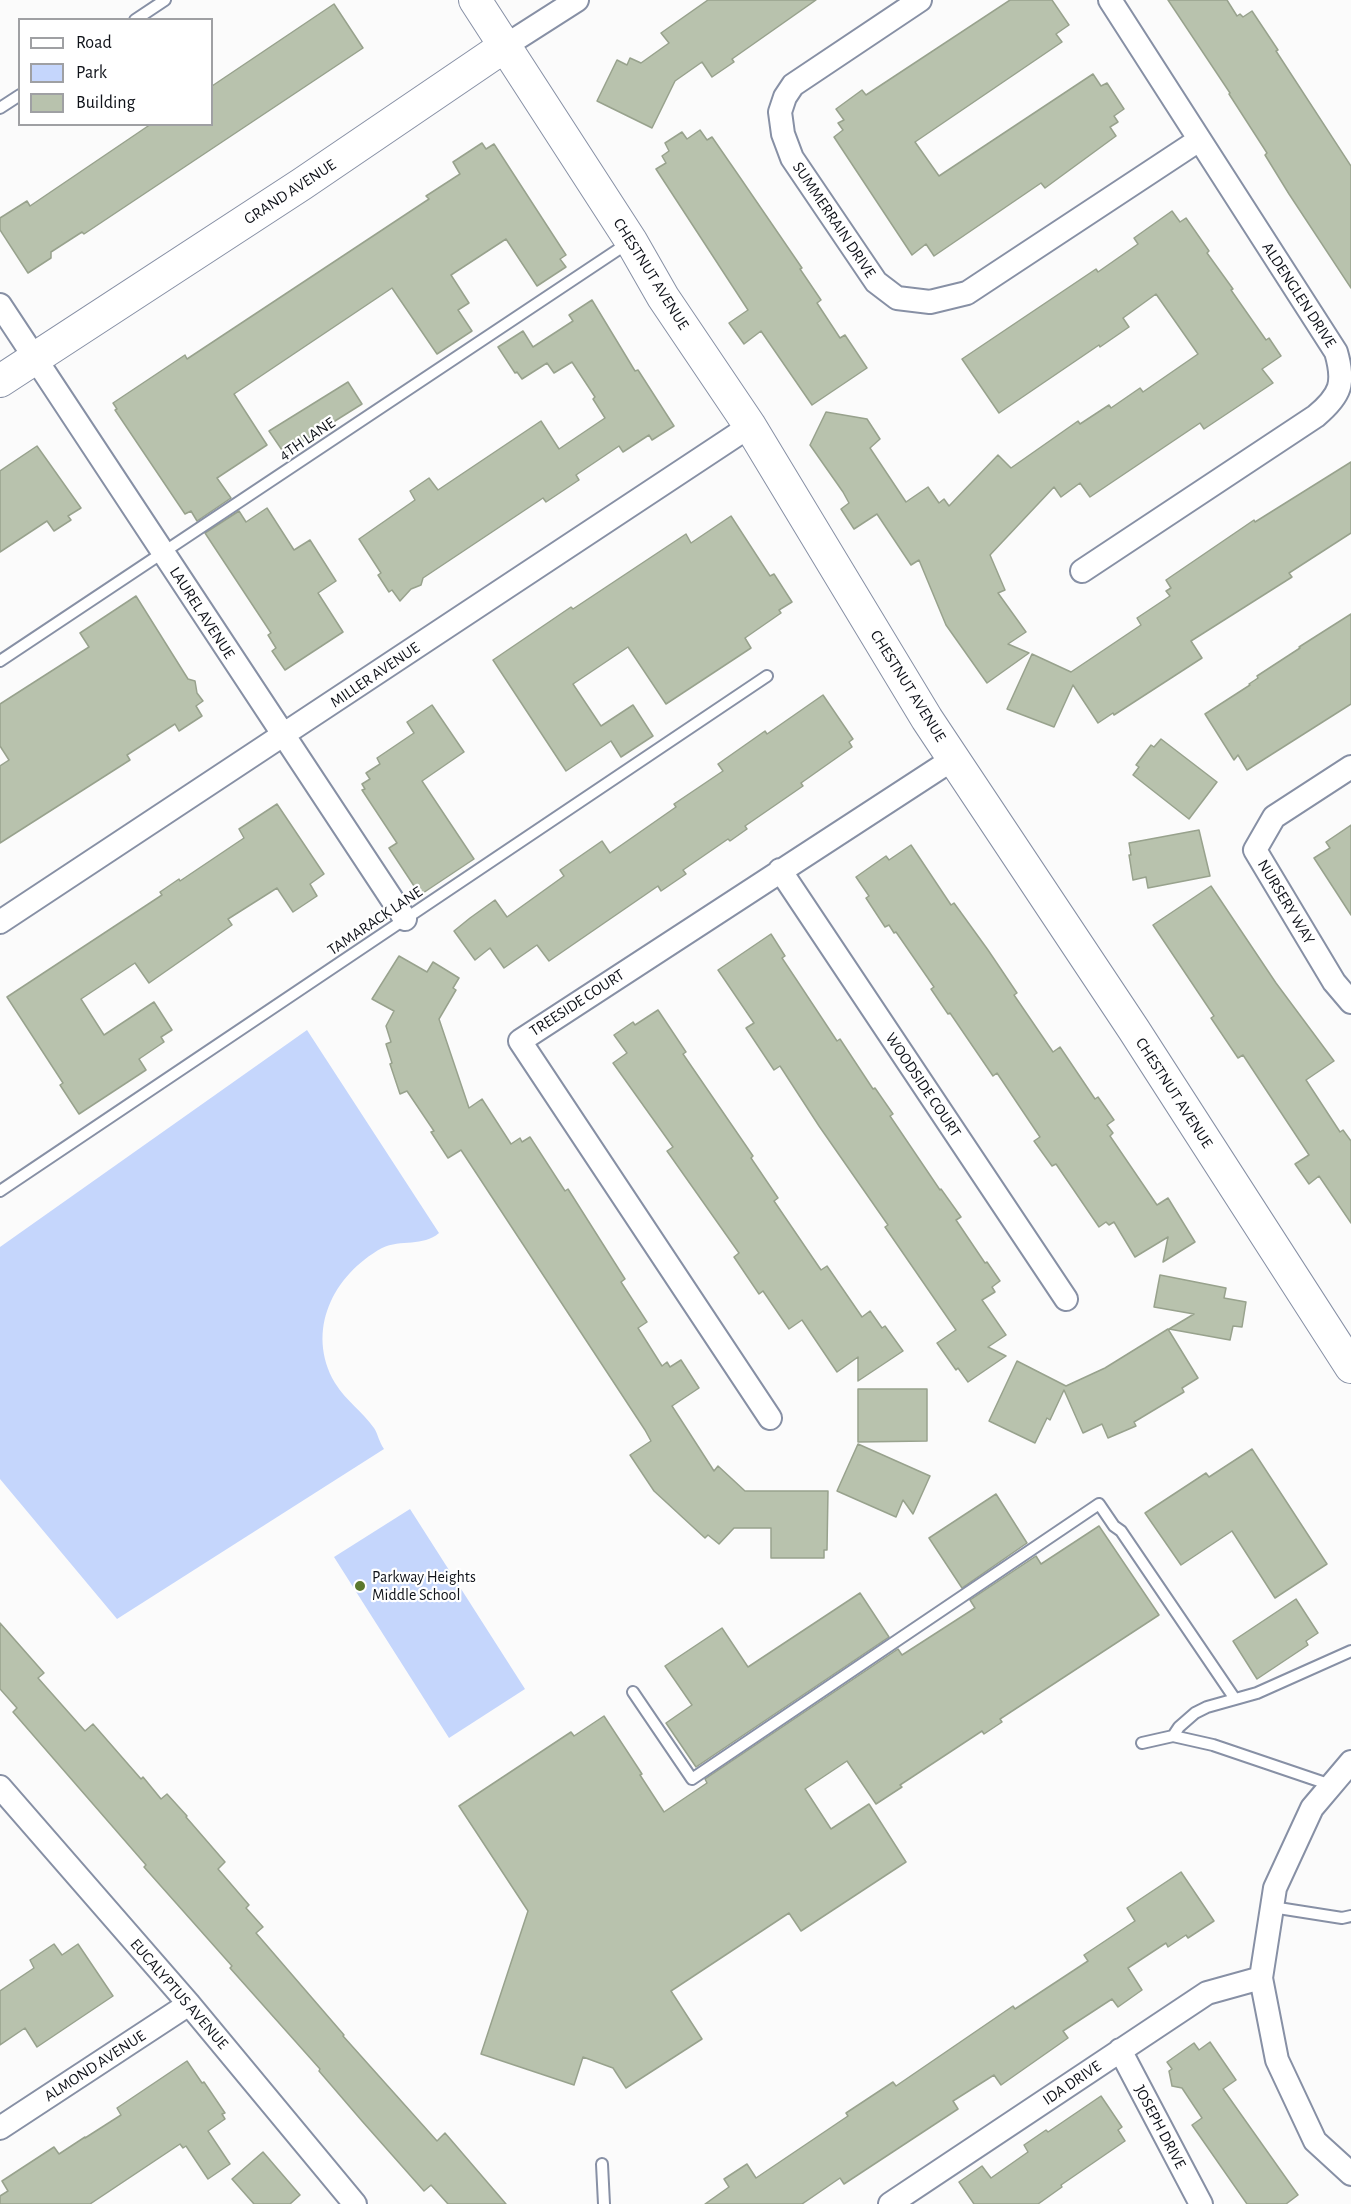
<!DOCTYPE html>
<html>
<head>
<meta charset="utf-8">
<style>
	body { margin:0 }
	#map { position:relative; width:1351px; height:2204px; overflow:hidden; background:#fbfbfb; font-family:"Alegreya Sans",sans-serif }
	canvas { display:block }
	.legend { position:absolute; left:18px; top:18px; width:195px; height:108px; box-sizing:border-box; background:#fff; border:2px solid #9fa0a3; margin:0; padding:8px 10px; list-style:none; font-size:18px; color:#0f1219 }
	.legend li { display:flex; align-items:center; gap:12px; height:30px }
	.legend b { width:30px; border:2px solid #9fa0a3 }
</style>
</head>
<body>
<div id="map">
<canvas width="1351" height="2204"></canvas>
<ul class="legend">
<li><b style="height:8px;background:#fff"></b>Road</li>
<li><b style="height:16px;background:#c5d6fc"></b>Park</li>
<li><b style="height:16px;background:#b8c2ad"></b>Building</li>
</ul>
</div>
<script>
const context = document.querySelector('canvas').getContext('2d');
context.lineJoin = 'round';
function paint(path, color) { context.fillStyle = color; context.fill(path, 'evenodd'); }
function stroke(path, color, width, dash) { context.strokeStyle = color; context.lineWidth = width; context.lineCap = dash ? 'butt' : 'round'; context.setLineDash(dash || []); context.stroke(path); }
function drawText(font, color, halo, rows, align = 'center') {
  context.font = font + ' "Alegreya Sans",sans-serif'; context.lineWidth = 4.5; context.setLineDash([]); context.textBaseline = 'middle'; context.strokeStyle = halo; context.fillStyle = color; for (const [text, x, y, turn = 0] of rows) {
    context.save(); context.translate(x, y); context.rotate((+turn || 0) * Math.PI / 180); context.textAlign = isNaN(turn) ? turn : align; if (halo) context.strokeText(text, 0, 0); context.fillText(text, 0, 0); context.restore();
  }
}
paint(new Path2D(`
	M307 1030 439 1233C423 1247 401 1239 382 1248 333 1275 305 1331 335 1383 347 1402 362 1411 374 1428 378 1434 379 1442 384 1449L117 1619 0 1479V1247Z
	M410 1509 525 1689 449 1738 334 1557Z`), '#c5d6fc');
const building = new Path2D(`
	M708 0H816L732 59 734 62 712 77 702 62 675 81 652 128 597 101 617 60 627 65 630 58 641 63 669 43 661 33Z
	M1010 0H1052L1069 25 1056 34 1062 42 915 142 939 176 1093 74 1101 86 1107 83 1124 109 1114 116 1118 122 1110 127 1116 136 1045 188 1041 183 934 256 926 244 912 255 834 137 843 130 838 123 844 120 836 109 862 90 866 95Z
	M1168 0H1227L1237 16 1240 14 1243 17 1252 11 1278 50 1276 51 1351 166V288L1289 194 1265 155 1267 153 1229 94 1230 93Z
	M334 4 363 48 84 234 82 232 51 252V258L28 273 0 230V218L27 201 30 206 151 124H212V86Z
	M700 130 707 140 712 137 739 176 802 268 800 269 821 300 817 303 840 338 845 335 867 368 812 405 761 331 744 344 729 323 748 310 656 169 666 163 662 156 669 151 665 143 682 132 687 139Z
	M482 143 486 149 494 144 566 255 560 259 566 267 537 286 506 239 451 275 469 303 458 310 472 331 437 354 392 288 234 394 267 445 217 478 231 498 197 521 191 511 185 514 115 410 117 409 113 403 185 355 187 359 429 199 426 196 460 174 453 162Z
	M1172 211 1180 222 1186 218 1209 251 1207 253 1233 289 1231 290 1266 340 1269 338 1281 356 1262 369 1273 383 1204 429 1200 423 1090 497 1080 483 1061 497 1054 487 990 555 1005 590 998 593 1026 632 1008 644 1029 653 987 683 946 625 919 560 911 565 877 514 854 529 841 509 849 503 843 492 810 445 826 412 867 419 880 439 870 448 906 502 928 487 939 503 944 499 949 506 998 455 1011 468 1078 421 1080 424 1109 405 1111 408 1140 388 1143 392 1198 354 1156 294 1123 318 1129 327 1100 347 1099 345 999 413 962 359 1096 269 1098 272 1138 244 1134 238Z
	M592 300 635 371 638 370 674 426 652 440 649 435 623 452 619 446 576 475 579 480 546 502 543 498 423 578 421 585 411 589 400 601 392 590 389 592 378 575 381 573 359 539 415 500 410 491 429 478 438 490 541 421 559 449 605 418 593 399 595 397 572 362 554 373 547 363 522 379 517 372 515 373 498 347 523 331 533 347 573 321 569 315Z
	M348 382 362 404 284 453 269 431Z
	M37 446 81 508 68 516 71 520 54 531 47 521 0 552V471Z
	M1351 462V533L1289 573 1292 577 1191 641 1202 658 1114 715 1113 713 1098 723 1073 685 1054 727 1007 709 1032 654 1071 672 1141 625 1137 618 1170 596 1166 591 1171 588 1166 580 1254 520 1255 522Z
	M267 508 294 550 310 540 336 581 318 593 343 632 285 670 272 651 276 648 268 635 271 633 205 533 239 511 246 522Z
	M731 516 770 576 774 574 792 602 779 610 781 613 745 638 751 648 666 704 628 647 573 684 601 726 633 705 653 736 621 757 611 741 566 771 493 660 571 607 573 609 686 534 691 543Z
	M136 596 188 679 195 681 197 693 203 701 196 706 202 716 179 731 175 724 127 755 130 760 0 843V766L9 760 0 746V704L89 647 80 633Z
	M1351 614V704L1247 770 1238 755 1234 760 1205 714 1250 685 1249 684 1258 678 1257 676 1300 648 1299 647Z
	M823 695 853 739 849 742 852 747 801 783 803 786 745 826 747 829 730 841 728 839 683 870 686 874 661 891 658 886 549 961 537 945 504 968 490 948 475 960 454 931 470 918 495 900 507 917 564 876 560 870 602 841 610 853 676 807 674 804 723 771 718 764 765 731 767 734Z
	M432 705 464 752 422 781 474 859 420 895 389 848 397 843 362 790 365 789 362 784 370 779 366 773 380 764 377 758 414 733 407 722Z
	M1161 739 1217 782 1189 819 1133 775 1139 767 1136 765 1151 745 1154 747Z
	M277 804 324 874 310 884 317 896 293 912 277 888 228 919 232 925 149 983 135 963 81 999 104 1035 154 1002 172 1030 161 1037 164 1042 139 1059 146 1070 79 1114 60 1085 63 1083 7 997 162 895 160 892 179 879 180 881 244 838 239 829Z
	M1351 825V915L1314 858 1330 848 1326 842Z
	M1199 830 1210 876 1148 888 1146 877 1133 880 1129 855H1131L1129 843Z
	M911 845 951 905 954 903 988 950 1017 993 1014 995 1053 1052 1060 1047 1095 1099 1098 1097 1114 1120 1107 1125 1113 1133 1110 1136 1157 1205 1168 1198 1195 1242 1163 1262 1168 1237 1135 1257 1114 1222 1109 1225 1106 1222 1099 1227 1056 1164 1052 1166 1034 1141 1040 1137 997 1073 993 1076 950 1013 948 1014 931 989 934 987 896 932 894 933 889 925 885 927 866 898 869 896 856 877 886 856 889 860Z
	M1211 886 1276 983 1334 1061 1306 1080 1340 1132 1343 1130 1351 1141V1223L1319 1176 1309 1184 1295 1164 1309 1155 1243 1055 1238 1058 1211 1018 1214 1016 1153 925Z
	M771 934 785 956 782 958 796 979 837 1041 840 1039 873 1089 875 1088 893 1114 890 1116 940 1190 941 1189 961 1217 956 1220 985 1263 987 1262 1000 1281 992 1287 995 1292 982 1300 1006 1335 988 1347 1006 1356 968 1382 958 1368 956 1370 937 1343 956 1330 885 1227 888 1225 819 1126 780 1066 774 1070 746 1028 754 1023 718 970Z
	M399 956 427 972 433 962 459 978 453 988 456 990 439 1019 469 1108 482 1099 511 1144 520 1138 522 1142 530 1137 565 1191 568 1189 625 1279 621 1282 647 1322 638 1328 662 1366 667 1362 670 1367 681 1360 699 1388 672 1406 714 1471 718 1466 745 1491H828L827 1550H824V1558H771V1528H734L719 1544 708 1535 705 1538 654 1491 630 1455 651 1441 645 1430 461 1150 448 1158 431 1132 434 1131 407 1091 400 1094 390 1064 392 1063 386 1044 391 1042 386 1026 394 1011 372 999Z
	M658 1010 686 1052 683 1054 753 1156 751 1158 778 1198 774 1201 821 1270 827 1266 862 1317 870 1311 882 1328 885 1326 903 1351 858 1381V1357L837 1372 802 1320 789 1329 763 1291 759 1294 734 1257 739 1253 667 1151 673 1147 613 1063 627 1053 614 1035 633 1022 635 1025Z
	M1160 1275 1226 1288 1224 1298 1246 1302 1242 1327 1233 1326 1230 1340 1169 1329 1194 1314 1154 1307Z
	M1168 1329 1198 1378 1182 1388 1184 1392 1134 1422 1136 1426 1108 1438 1102 1424 1083 1433 1064 1390 1050 1420 1047 1418 1035 1443 989 1421 1017 1361 1066 1386 1105 1368Z
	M858 1389H927V1441L858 1442Z
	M858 1444 930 1476 913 1514 903 1500 896 1517 837 1491Z
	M1252 1449 1327 1564 1275 1598 1232 1531 1181 1565 1145 1513 1206 1473 1209 1477Z
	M996 1494 1027 1543 962 1588 929 1538Z
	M1099 1526 1159 1615 1000 1719 1002 1722 984 1734 982 1731 900 1785 902 1787 876 1804 847 1761 805 1789 831 1829 869 1804 906 1862 801 1931 789 1913 671 1991 702 2039 626 2088 613 2068 583 2057 574 2085 481 2054 528 1911 459 1806 571 1732 574 1736 604 1716 642 1774 640 1775 664 1812 707 1783 705 1779 898 1649 902 1655 975 1608 970 1600 1036 1556 1041 1564Z
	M860 1593 889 1637 696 1767 666 1723 692 1705 665 1666 722 1628 748 1667Z
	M1296 1599 1318 1633 1306 1641 1308 1645 1257 1679 1233 1641Z
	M0 1623 44 1673 38 1678 85 1731 93 1724 141 1779 143 1777 161 1799 167 1794 187 1816 186 1817 225 1862 218 1869 249 1905 246 1908 263 1927 256 1933 344 2035 343 2036 437 2141 445 2133 506 2204H448L431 2185 424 2191 362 2121 319 2071 320 2069 230 1968 232 1966 144 1867 146 1865 13 1712 17 1708 0 1689Z
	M1181 1872 1214 1921 1188 1938 1186 1935 1168 1947 1166 1943 1128 1968 1142 1990 1118 2007 1112 1999 1063 2031 1068 2038 1001 2085 994 2075 953 2101 958 2109 844 2184 840 2178 802 2204H705L729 2187 724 2179 747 2164 756 2178 848 2116 846 2113 893 2082 896 2086 1013 2006 1015 2009 1088 1961 1084 1955 1135 1921 1127 1908Z
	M54 1944 62 1955 78 1944 113 1996 37 2047 25 2028 0 2045V1991L34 1968 30 1960Z
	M1210 2042 1236 2080 1223 2089 1298 2195 1286 2204H1247L1192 2125 1202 2118 1182 2088 1172 2086 1169 2071 1172 2069 1167 2062 1194 2043 1199 2050Z
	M187 2061 202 2083 204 2082 225 2113 222 2114 225 2119 208 2131 230 2164 208 2179 186 2146 183 2148 180 2144 90 2204H0V2196L8 2191 2 2181 54 2147 59 2154 85 2137V2138L121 2115 117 2108Z
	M1101 2096 1122 2127 1118 2130 1125 2141 1061 2185 1062 2187 1038 2204H974L959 2182 982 2166 991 2178 1028 2152 1024 2145 1046 2130 1048 2132Z
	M263 2152 300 2195 290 2204H254L232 2179Z`);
paint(building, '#b8c2ad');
stroke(building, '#98a28d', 1.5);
const lane = new Path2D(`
	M135 20 165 0
	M0 108 20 95
	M0 661 628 243
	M0 1191 767 676
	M633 1692 692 1779 1099 1504 1114 1526 1121 1531 1235 1699
	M1173 1736 1179 1727 1195 1713 1207 1707 1257 1693 1351 1651
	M1142 1743 1173 1736 1213 1745 1331 1785
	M1272 1907 1342 1918 1351 1916
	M602 2164 604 2204`);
const street = new Path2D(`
	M920 0 793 85 785 97 780 112 783 134 792 158 876 282 897 298 930 302 967 293 1199 140
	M505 46 577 0
	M0 305 405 919
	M1082 571 1316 416C1341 395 1345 383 1336 352L1110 0
	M1351 767 1274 817 1255 850 1334 982 1351 1002
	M780 870 1066 1299
	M0 922 750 426
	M770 1418 520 1041 953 759
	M1351 1762 1312 1808 1275 1888 1261 1978 1277 2060 1315 2141 1351 2174
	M0 1787 189 2004 355 2204
	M1120 2050 1201 2204
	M0 2128 189 2004
	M890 2204 1207 1993 1261 1978`);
const secondary = new Path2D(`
	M475 0 631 241 663 297 750 426 927 719 1134 1030 1351 1367
	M0 381 302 184 505 46`);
stroke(lane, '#8790a5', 14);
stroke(street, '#8790a5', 26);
stroke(secondary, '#8790a5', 34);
stroke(lane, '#fff', 10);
stroke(street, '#fff', 22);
stroke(secondary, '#fff', 32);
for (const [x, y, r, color] of [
	[360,1586,6,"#5b782d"]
]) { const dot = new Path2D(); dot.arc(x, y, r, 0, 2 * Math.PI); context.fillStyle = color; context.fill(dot); stroke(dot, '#fff', 2); }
drawText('16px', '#0f1219', '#fff', [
	["GRAND AVENUE",290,192,-33],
	["SUMMERRAIN DRIVE",834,220,56],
	["CHESTNUT AVENUE",651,274,58],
	["ALDENGLEN DRIVE",1299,295,57],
	["4TH LANE",307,439,-34],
	["LAUREL AVENUE",202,613,57],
	["MILLER AVENUE",375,675,-34],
	["CHESTNUT AVENUE",908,686,58],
	["NURSERY WAY",1286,902,59],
	["TAMARACK LANE",375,921,-34],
	["TREESIDE COURT",577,1003,-33],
	["WOODSIDE COURT",923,1085,56],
	["CHESTNUT AVENUE",1174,1093,57],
	["EUCALYPTUS AVENUE",179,1994,49],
	["ALMOND AVENUE",95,2066,-33],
	["IDA DRIVE",1072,2083,-34],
	["JOSEPH DRIVE",1160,2127,62]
]);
drawText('16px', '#0f1219', '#fff', [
	["Parkway Heights",372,1577],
	["Middle School",372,1595]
], 'left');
</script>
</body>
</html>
